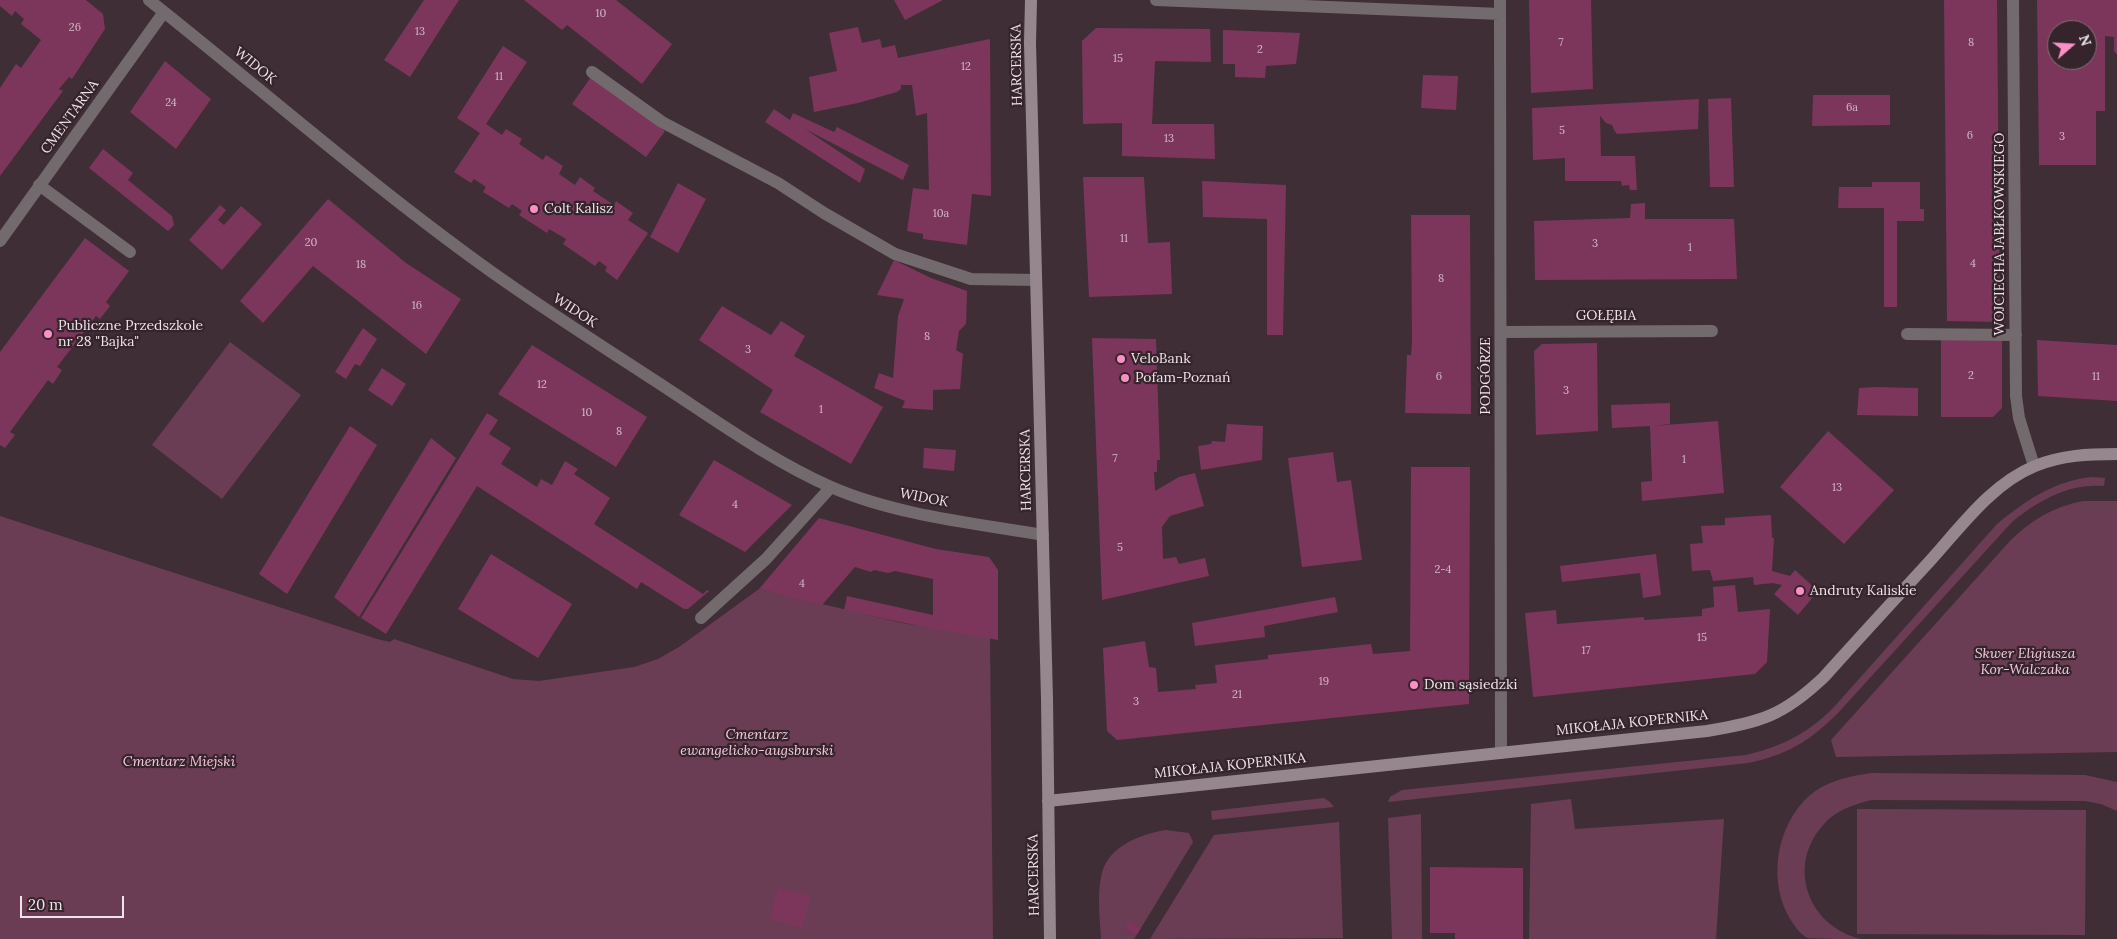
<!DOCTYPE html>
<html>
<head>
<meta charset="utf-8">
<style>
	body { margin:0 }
	#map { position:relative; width:2117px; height:939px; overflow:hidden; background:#3f2e36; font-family:Lora,serif }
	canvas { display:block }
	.north { position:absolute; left:2047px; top:20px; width:50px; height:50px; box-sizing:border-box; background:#35242c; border:1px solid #7f7077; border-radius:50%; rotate:71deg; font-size:14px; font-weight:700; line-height:20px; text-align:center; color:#eee3e8 }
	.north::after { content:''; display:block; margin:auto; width:18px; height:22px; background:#fb8fc6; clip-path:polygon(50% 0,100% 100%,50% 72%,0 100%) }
	.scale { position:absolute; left:20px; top:896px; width:104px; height:22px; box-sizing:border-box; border:2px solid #eee3e8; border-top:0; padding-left:6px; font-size:15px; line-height:18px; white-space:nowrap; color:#eee3e8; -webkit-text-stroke:4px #35242c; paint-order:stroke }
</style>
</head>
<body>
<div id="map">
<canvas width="2117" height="939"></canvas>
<div class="north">N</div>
<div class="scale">20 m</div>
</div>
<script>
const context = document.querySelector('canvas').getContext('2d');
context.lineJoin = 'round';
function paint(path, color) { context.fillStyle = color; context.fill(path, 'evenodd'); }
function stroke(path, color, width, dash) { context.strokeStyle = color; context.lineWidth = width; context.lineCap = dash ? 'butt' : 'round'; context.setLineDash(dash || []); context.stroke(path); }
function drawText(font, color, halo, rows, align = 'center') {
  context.font = font + ' Lora,serif'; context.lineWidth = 4.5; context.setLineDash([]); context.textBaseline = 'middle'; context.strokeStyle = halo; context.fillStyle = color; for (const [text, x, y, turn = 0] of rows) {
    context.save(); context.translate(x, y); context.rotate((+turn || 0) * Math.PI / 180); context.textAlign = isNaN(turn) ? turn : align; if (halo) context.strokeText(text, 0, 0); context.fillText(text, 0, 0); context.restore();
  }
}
paint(new Path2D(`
	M230 342 301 395 222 499 152 445Z
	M2093 477 2105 478 2104 486C2069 483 2039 500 2012 522L1838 713C1810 741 1787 755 1748 763L1388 802 1390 797 1402 790 1746 755C1783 746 1807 734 1834 707L1997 524C2025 501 2055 480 2093 477Z
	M2083 501H2117V752L1836 757 1831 740 2009 542C2031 520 2053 507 2083 501Z
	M0 516 377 639 390 642 394 639 513 679 539 681 634 667 658 659 679 647 759 589 902 623 990 638 993 939H0Z
	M1872 773 2085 775 2117 782V811L2101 804 2085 801 1872 800C1855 804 1836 810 1824 824 1786 865 1807 926 1861 939 1851 939 1814 939 1808 938 1801 935 1796 928 1792 922 1767 884 1775 827 1809 796 1826 781 1849 776 1872 773Z
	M1324 798 1330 802 1334 807 1212 820 1211 811Z
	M1571 799 1575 829 1724 819 1716 939H1529L1531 804Z
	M1857 809 2086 810 2085 935 1857 934Z
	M1421 814 1422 939H1392L1388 818Z
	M1339 822 1343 938 1150 939 1214 835Z
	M1166 830 1189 833 1193 842 1141 928 1129 921 1124 929 1136 936 1134 939H1101C1100 919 1097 896 1101 877 1106 847 1140 834 1166 830Z`), '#6b3d54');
paint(new Path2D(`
	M0 0H86L103 14 105 29 72 79 69 77 59 89 63 91 0 176V88L16 64 21 68 41 40 21 24 24 19 15 11 12 16 0 6Z
	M424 0H459L410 77 384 60Z
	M524 0H616L672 44 642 84 567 25 562 30Z
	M894 0H943L905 20Z
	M1529 0H1591L1593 89 1531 93Z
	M1944 0H1997L2000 322 1947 321Z
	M2037 0H2117V55L2114 51V37L2105 36V111H2096V165H2039ZM2057 30H2087V60H2057Z
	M858 27 862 43 880 39 882 48 895 45 898 58 990 39 991 196 972 194 967 245 923 239V234L907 231 913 188 929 190 927 113 916 116 912 85H901V89L897 92 858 103 814 112 809 77 837 71 829 33Z
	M1096 28 1210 29 1211 62 1155 61 1152 124H1214L1215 159 1122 156V123L1083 124 1082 41Z
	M1223 30 1300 33 1296 64 1266 66 1265 78 1235 77V64H1223Z
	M503 46 527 62 486 124 502 135 506 129 522 139 519 144 543 160 546 155 563 166 559 174 575 185 580 177 595 188 593 191 614 205 616 201 633 213 628 220 648 233 617 280 605 271 607 267 599 261 595 266 563 244 566 239 549 229 547 233 519 215 522 211 512 204 509 208 483 192 486 187 474 179 471 183 454 172 480 133 457 118Z
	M165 61 211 99 176 149 130 112Z
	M1423 75 1458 76 1456 110 1421 108Z
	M591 77 665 131 646 157 572 104Z
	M1813 95H1890V125L1812 126Z
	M1731 98 1734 187H1710L1708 99Z
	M1699 99 1698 129 1617 134 1614 130 1612 125 1606 123 1600 116 1601 156H1635L1637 190H1630L1629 185 1622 186 1621 181H1565V158L1533 160 1532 108Z
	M774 109 790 120 793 113 834 132 837 127 909 165 903 180 805 129 865 169 860 183 765 122Z
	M103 149 133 173 128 180 172 216 174 225 168 231 89 168Z
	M1083 177H1144L1148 243 1170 242 1172 294 1089 297Z
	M1202 181 1286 185 1283 335H1267V219L1203 217Z
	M1872 182H1920V209H1924V221H1897V307H1884V208H1838L1839 187H1872Z
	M678 183 706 199 678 253 650 237Z
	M328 199 406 263 461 299 426 354 313 266 263 323 240 301Z
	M1645 203V219H1734L1737 279 1535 280 1534 221 1630 218 1631 204Z
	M220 205 226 210 218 220 224 225 241 206 262 224 222 270 189 240Z
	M1411 215H1470L1471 414 1405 413 1407 355H1411L1412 342Z
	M85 238 129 271 106 302 110 306 100 319 96 316 57 367 62 370 53 384 48 380 10 432 15 435 5 448 0 445V352Z
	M894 260 931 278 967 291 966 324 959 331 956 350 963 354 960 389 933 390V410L902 408 905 401 874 388 879 373 893 378 898 316 904 299 877 295Z
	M722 306 771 335 781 321 805 336 794 356 883 407 851 464 760 412 773 390 699 340Z
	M363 328 377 339 360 366 355 364 346 379 335 372Z
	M1092 338 1156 339 1160 460H1157V472H1154L1155 491 1179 477 1195 473 1204 506 1170 516 1162 527 1163 559 1176 557 1179 564 1205 558 1209 576 1102 600Z
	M2002 339V408L1993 417H1941V340Z
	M2037 340 2117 345V401L2038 396Z
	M1597 343 1598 431 1536 435 1534 351 1542 344Z
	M532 345 647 417 616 467 498 394Z
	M382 368 406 384 392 406 368 390Z
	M1875 387 1918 388V416L1857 415 1859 388Z
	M1670 403V424L1652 426 1718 421 1724 493 1642 501 1641 482 1652 481 1650 426 1612 428 1611 405Z
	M487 413 498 420 489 434 511 448 501 464 537 487 541 479 552 485 565 461 578 469 574 474 610 498 594 524 703 594 707 590 709 591 688 609H684L641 582 637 589 477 486 386 634 361 618Z
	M1227 424 1263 426 1262 460 1201 470 1198 446 1211 444 1212 441 1225 442Z
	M350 426 377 445 287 594 259 574Z
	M1828 431 1894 490 1844 544 1780 487Z
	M431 438 456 458 359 617 334 597Z
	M924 448 956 450 954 471 923 468Z
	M1333 452 1337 482 1351 480 1362 560 1302 567 1288 458Z
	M714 460 792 505 745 552 679 515Z
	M1411 467H1470L1469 704 1117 740 1107 731 1103 648 1145 641 1149 667 1156 668 1158 692 1196 689 1195 685 1217 683 1215 665 1268 659V655L1371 644 1373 654 1410 651Z
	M1771 515 1772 538H1774L1772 571 1790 576 1795 570 1818 591 1798 615 1774 594 1782 585 1773 583 1754 585 1753 577 1713 581 1710 570 1692 571 1690 544 1703 543 1701 526 1725 525V518Z
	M819 518 936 549 989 557 998 570V640L933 629 844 610 847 596 933 615V579L895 571 888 573 874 570 871 572 855 567 822 605 759 589Z
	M491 554 572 604 538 658 458 609Z
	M1656 554 1661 595 1643 598 1640 573 1562 582 1560 566Z
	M1735 585 1738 612 1770 609 1767 662 1755 674 1533 697 1525 613 1556 610 1557 624 1644 617V620L1702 616V609L1714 607 1713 587Z
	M1335 597 1338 612 1264 626 1265 637 1195 646 1192 623Z
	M1430 867 1523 868V939H1455V933H1430Z
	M778 888 811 896 802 928 770 919Z
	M1129 920 1141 928 1136 936 1124 929Z`), '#7c365b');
stroke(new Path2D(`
	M592 72 662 122 778 183 824 213 895 254 971 279 1036 280
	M39 185 130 252
	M701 618 766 559 831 487`), '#736a6e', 12);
stroke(new Path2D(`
	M149 0C260 88 367 182 482 265 537 305 596 342 654 380 711 417 768 459 831 487 895 515 973 523 1043 535
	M1156 0 1500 14
	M1500 0 1501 753
	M2013 0 2016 396 2019 418 2034 466
	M0 241 164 12
	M1501 332 1712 331
	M1907 334 2016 335`), '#736a6e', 12);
stroke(new Path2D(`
	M1031 0 1030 43 1047 699 1050 939
	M1048 801 1707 731C1761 722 1783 716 1824 677 1859 638 1894 600 1929 562 1960 528 1991 484 2035 466 2062 455 2089 454 2117 454`), '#96878e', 12);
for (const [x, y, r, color] of [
	[534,209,5,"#fb8fc6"],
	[48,334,5,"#fb8fc6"],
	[1121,359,5,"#fb8fc6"],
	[1125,378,5,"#fb8fc6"],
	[1800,591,5,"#fb8fc6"],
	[1414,685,5,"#fb8fc6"]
]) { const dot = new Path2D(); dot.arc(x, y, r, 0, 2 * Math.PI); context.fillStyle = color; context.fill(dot); stroke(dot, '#35242c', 2); }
drawText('11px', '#d2b8c5', null, [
	["10",601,14],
	["26",75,28],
	["13",420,32],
	["7",1561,43],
	["8",1971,43],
	["2",1260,50],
	["15",1118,59],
	["12",966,67],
	["11",499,77],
	["24",171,103],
	["6a",1852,108],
	["5",1562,131],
	["6",1970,136],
	["3",2062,137],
	["13",1169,139],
	["10a",941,214],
	["11",1124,239],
	["20",311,243],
	["3",1595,244],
	["1",1690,248],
	["4",1973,264],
	["18",361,265],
	["8",1441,279],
	["16",417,306],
	["8",927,337],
	["3",748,350],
	["2",1971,376],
	["6",1439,377],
	["11",2096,377],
	["12",542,385],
	["3",1566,391],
	["1",821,410],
	["10",587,413],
	["8",619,432],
	["7",1115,459],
	["1",1684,460],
	["13",1837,488],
	["4",735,505],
	["5",1120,548],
	["2-4",1443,570],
	["4",802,584],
	["15",1702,638],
	["17",1586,651],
	["19",1324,682],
	["21",1237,695],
	["3",1136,702]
]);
drawText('14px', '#eee3e8', '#35242c', [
	["HARCERSKA",1017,65,-91],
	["WIDOK",255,66,39],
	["CMENTARNA",70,117,-54],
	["WOJCIECHA JABŁKOWSKIEGO",2000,234,-90],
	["WIDOK",575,311,33],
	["GOŁĘBIA",1606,316],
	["PODGÓRZE",1486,376,-90],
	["HARCERSKA",1026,470,-91],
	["WIDOK",924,498,11],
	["MIKOŁAJA KOPERNIKA",1632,723,-6],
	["MIKOŁAJA KOPERNIKA",1230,766,-6],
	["HARCERSKA",1034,875,-91]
]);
drawText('14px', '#eee3e8', '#35242c', [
	["Colt Kalisz",544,209],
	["Publiczne Przedszkole",58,326],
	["nr 28 \"Bajka\"",58,342],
	["VeloBank",1131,359],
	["Pofam-Poznań",1135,378],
	["Andruty Kaliskie",1810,591],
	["Dom sąsiedzki",1424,685]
], 'left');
drawText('italic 14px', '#f5c9dd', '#35242c', [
	["Skwer Eligiusza",2025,654],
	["Kor-Walczaka",2025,670],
	["Cmentarz",757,735],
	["ewangelicko-augsburski",757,751],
	["Cmentarz Miejski",179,762]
]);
</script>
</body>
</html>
